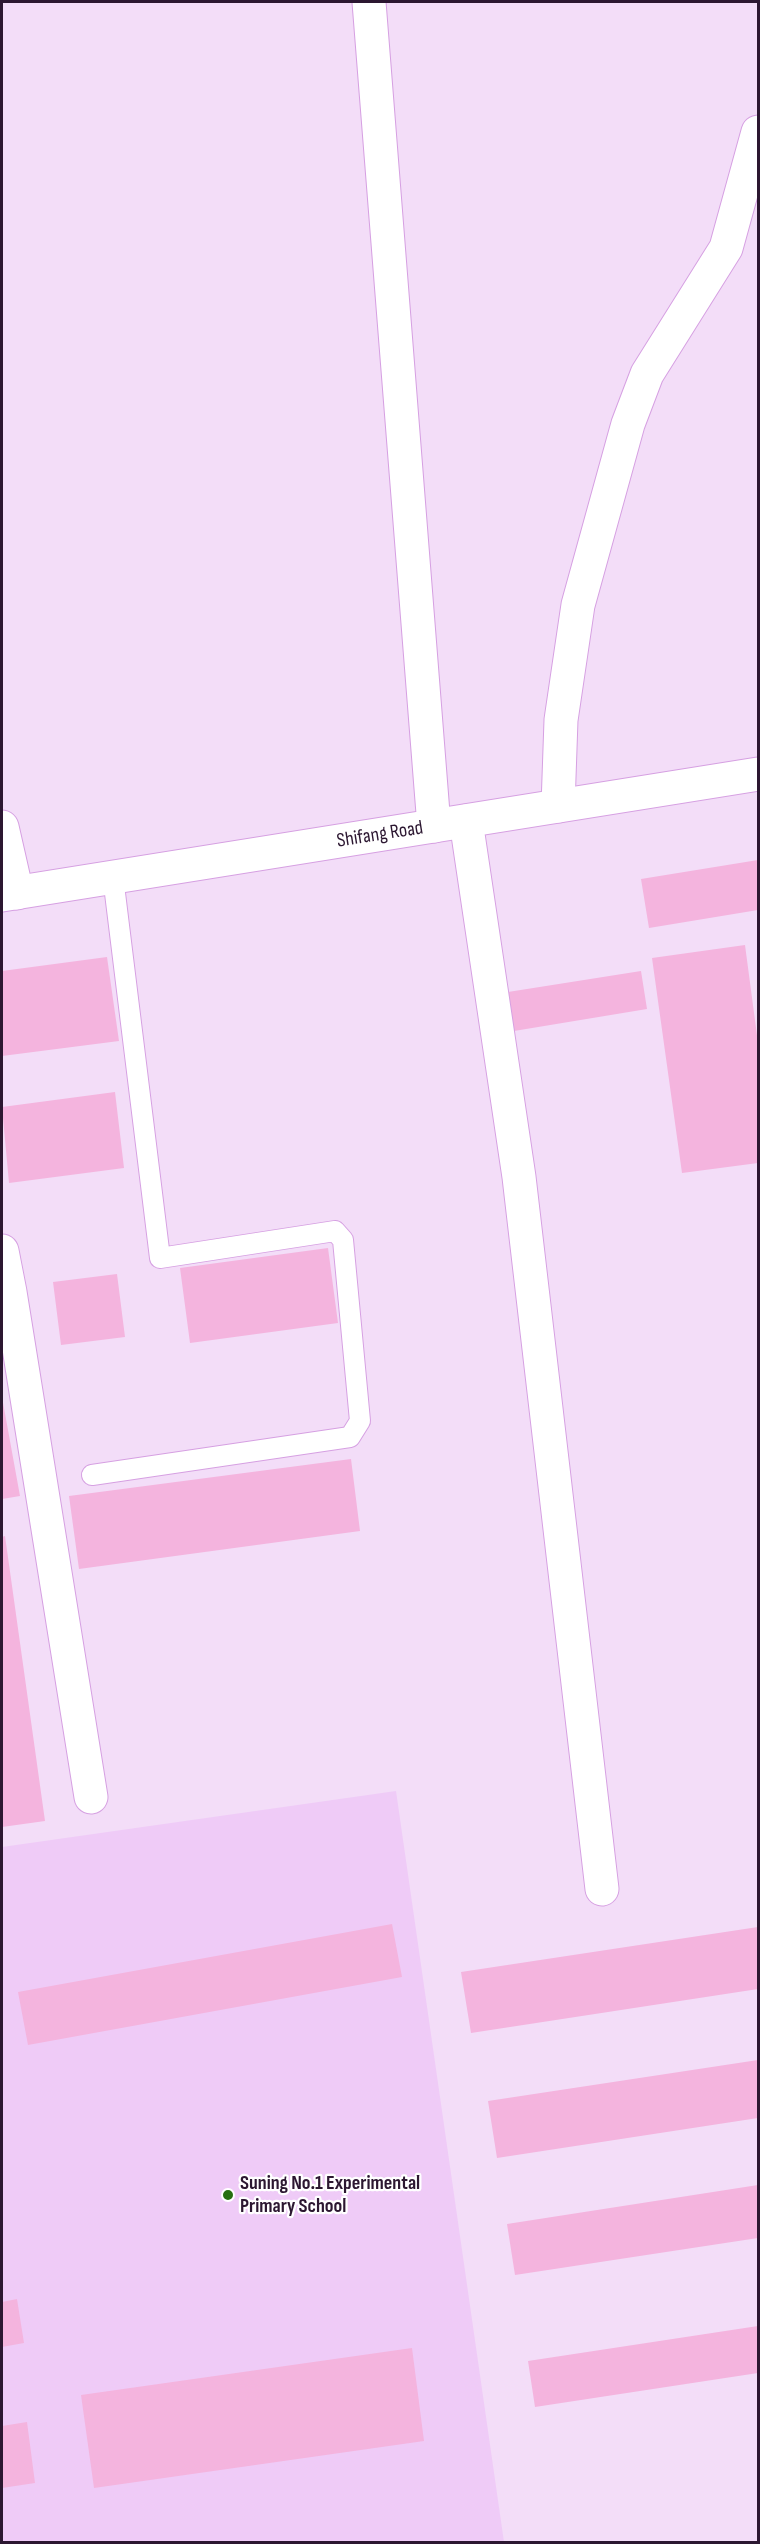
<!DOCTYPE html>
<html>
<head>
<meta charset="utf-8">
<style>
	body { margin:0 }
	#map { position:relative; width:760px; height:2544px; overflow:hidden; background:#f3ddf8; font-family:"Sofia Sans Condensed",sans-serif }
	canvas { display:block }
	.frame { position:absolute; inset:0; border:3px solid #2c1731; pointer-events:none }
</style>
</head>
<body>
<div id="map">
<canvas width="760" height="2544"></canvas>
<div class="frame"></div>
</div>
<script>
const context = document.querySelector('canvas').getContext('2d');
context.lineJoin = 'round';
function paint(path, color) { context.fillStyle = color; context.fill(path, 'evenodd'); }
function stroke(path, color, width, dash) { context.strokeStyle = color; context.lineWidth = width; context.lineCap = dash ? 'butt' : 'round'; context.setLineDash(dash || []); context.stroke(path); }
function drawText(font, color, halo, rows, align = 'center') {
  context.font = font + ' "Sofia Sans Condensed",sans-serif'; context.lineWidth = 4.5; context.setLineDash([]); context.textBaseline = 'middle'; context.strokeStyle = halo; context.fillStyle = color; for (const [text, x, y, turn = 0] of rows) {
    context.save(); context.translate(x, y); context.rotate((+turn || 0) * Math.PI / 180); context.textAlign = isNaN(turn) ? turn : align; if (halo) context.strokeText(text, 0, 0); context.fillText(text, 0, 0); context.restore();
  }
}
paint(new Path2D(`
	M396 1791 504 2542H2V1847Z`), '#efcbf7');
paint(new Path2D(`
	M758 860V910L649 928 641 879Z
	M745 945 758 1043V1163L682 1173 652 958Z
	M107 957 119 1041 2 1056V971Z
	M641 971 647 1009 514 1031 508 992Z
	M115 1092 124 1168 9 1183 2 1107Z
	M328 1248 338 1323 190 1343 180 1268Z
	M117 1274 125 1337 61 1345 53 1282Z
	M2 1397 20 1496 2 1499Z
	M351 1459 360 1531 79 1569 69 1496Z
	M5 1536 45 1821 2 1827V1537Z
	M392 1924 402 1977 28 2045 18 1992Z
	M758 1927V1989L471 2033 461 1972Z
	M758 2060V2118L497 2158 488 2101Z
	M758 2185V2238L515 2275 507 2224Z
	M17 2299 24 2343 2 2347V2302Z
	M758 2326V2373L535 2407 528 2361Z
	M412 2348 424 2441 94 2488 81 2395Z
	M27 2422 35 2483 2 2488V2426Z`), '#f4b4de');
const service = new Path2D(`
	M92 1475 350 1437 360 1421 343 1240 335 1231 160 1258 113 877`);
const minor = new Path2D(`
	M369 2 434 826
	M558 806 561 720 578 605 628 424 647 374 726 248 758 132
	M466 821 519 1177 602 1889
	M2 827 17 893
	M2 1251 10 1292 91 1797`);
const tertiary = new Path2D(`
	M2 895 758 774`);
stroke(service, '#d6a0e2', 22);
stroke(minor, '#d6a0e2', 35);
stroke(tertiary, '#d6a0e2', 35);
stroke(service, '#fff', 20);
stroke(minor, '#fff', 33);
stroke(tertiary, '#fff', 33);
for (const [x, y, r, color] of [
	[228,2195,6,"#266f10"]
]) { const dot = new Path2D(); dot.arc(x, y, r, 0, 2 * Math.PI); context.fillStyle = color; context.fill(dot); stroke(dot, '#fff', 2); }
drawText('20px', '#2c1731', '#fff', [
	["Shifang Road",380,835,-9]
]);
drawText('bold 20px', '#2c1731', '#fff', [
	["Suning No.1 Experimental",240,2184],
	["Primary School",240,2207]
], 'left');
</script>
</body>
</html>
